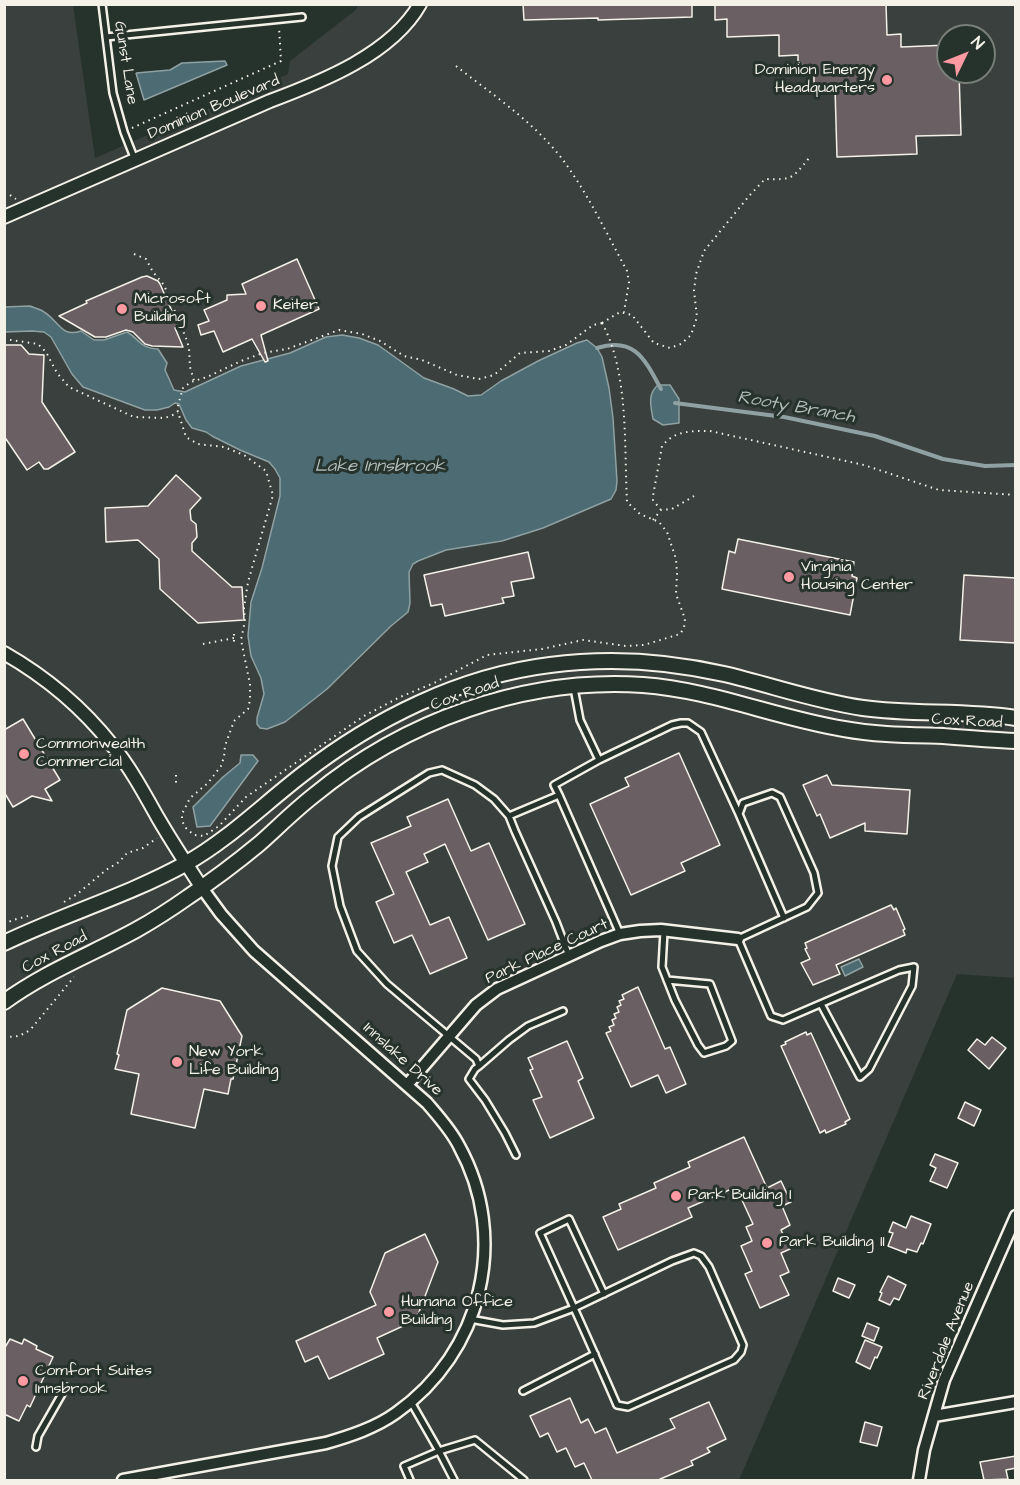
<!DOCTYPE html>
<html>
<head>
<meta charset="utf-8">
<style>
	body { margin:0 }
	#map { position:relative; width:1020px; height:1485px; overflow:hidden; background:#26332d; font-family:"Architects Daughter",sans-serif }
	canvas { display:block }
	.frame { position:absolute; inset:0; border:6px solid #f4f1e8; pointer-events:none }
	.north { position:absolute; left:936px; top:24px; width:60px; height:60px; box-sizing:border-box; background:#26332d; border:2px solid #787f78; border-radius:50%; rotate:47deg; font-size:16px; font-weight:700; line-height:24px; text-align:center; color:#f4f1e8 }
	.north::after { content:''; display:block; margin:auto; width:21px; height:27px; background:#ff9aa2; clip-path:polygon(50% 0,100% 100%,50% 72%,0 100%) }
</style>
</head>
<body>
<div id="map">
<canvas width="1020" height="1485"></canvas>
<div class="frame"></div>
<div class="north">N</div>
</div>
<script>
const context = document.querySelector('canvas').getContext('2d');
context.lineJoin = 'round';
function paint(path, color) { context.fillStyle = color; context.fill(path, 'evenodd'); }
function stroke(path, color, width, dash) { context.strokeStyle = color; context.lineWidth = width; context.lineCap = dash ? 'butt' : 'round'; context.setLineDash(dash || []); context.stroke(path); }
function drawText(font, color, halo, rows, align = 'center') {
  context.font = font + ' "Architects Daughter",sans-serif'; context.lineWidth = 6; context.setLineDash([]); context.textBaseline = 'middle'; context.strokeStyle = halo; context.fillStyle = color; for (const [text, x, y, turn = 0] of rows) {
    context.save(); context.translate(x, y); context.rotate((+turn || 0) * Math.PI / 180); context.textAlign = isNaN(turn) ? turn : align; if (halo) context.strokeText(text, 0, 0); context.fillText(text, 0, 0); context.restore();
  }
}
paint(new Path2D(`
	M5 5H73L95 158 288 74 290 61 357 9V5H1015V978L957 974 739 1480H5ZM948 36H984V72H948Z`), '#3a403d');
const water = new Path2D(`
	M225 61 227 65 144 100 136 73 170 70 182 63Z
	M30 306C34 308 40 309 44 312 59 321 61 338 81 331L94 340H104L127 332C141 340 139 348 158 349L167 363 165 370 174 390 185 392 241 366 290 353 326 337 342 335 359 338 378 345 424 378 454 389 468 396 481 395 501 381 538 361 577 343 587 340 597 348 602 357 609 388 613 418 617 481 616 490 611 499 543 528 502 541 446 550 418 561 413 564 409 572 410 603 408 612 391 626 327 689 285 722 267 729 260 728 257 724V718L264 694 261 678 251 656 248 636 251 602 262 568 280 496V478L275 469 269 462 240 450 212 436 206 432 192 428 186 420 179 404 175 403 169 407 157 410H145L83 387 72 374 51 337 44 332 32 331 5 332 4 307Z
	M658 385H670L679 399V423L663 425 653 419C651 407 647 394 658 385Z
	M241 755H253L258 761 210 826 197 827 193 807 223 777 240 763Z
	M859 959 863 967 845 976 841 967Z`);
paint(water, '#4c6b73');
stroke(water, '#8fa1a2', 1.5);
stroke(new Path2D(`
	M597 348C635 336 645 360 661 389
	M675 403 784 417 875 436 943 459 985 466 1016 465`), '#8fa1a2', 4);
const building = new Path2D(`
	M523 4H692V17L598 20V18L524 20Z
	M715 4H886L887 35 901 34V47L948 45V72H959L961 135 916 136 917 154 837 157 835 88 814 89V75L798 61V55L779 56V35L727 37V19L715 20Z
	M297 259 319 309 261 335 268 361 265 362 252 339 223 352 214 331 201 335 198 325 209 321 204 310 227 300V295L246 294 242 284Z
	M147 276 158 281 160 284 179 327 175 328 183 347 152 346 145 344 133 332 126 330 106 337H95L59 316 87 303 86 301 142 277Z
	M4 345H21L29 354 44 355 42 402 75 452 48 469H44L39 462 27 470 4 436Z
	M176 475 201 498 190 510 191 520 196 524 197 537 192 543V551L232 587H242L244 620 198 623 160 589 159 559 138 540 106 542 105 508 148 506Z
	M738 539 854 562 852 576 857 578 850 615 722 589 729 551 735 553Z
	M528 552 534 578 511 582 514 596 502 598 504 603 445 616 442 604 431 606 424 575Z
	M964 575 1016 578V643L960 640Z
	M23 719 60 780 45 789 52 801 32 796 13 807 4 792V730Z
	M679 753 720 845 681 863 685 871 631 895 590 804 629 786 625 778Z
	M827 775 832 785 910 790 907 834 865 831V823L830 838 820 814 817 816 803 785Z
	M448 799 471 851 489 843 525 924 488 940 445 844 424 854 428 862 406 872 430 925 449 917 467 958 430 974 412 935 394 943 376 902 394 894 371 843 411 826 407 817Z
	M891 905 894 910 896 908 905 929 903 930 905 935 836 965 840 974 813 985 801 963 810 959 805 949 807 948 805 943Z
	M638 987 665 1049 670 1047 686 1084 666 1093 658 1075 631 1087 606 1033 611 1031 609 1027 614 1025 612 1020 616 1018 614 1014 619 1012 617 1007 621 1005 619 1001 624 999 622 995Z
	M162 988 220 1001 242 1036 233 1079H231L228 1094 204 1089 195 1128 131 1114 139 1074 115 1069 119 1055 117 1054 127 1010Z
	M806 1032 807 1035 811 1033 850 1119 845 1122 846 1124 826 1133 825 1130 820 1133 781 1046 786 1044 785 1042Z
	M992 1037 1006 1048 989 1069 968 1050 977 1039 985 1045Z
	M567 1041 583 1078 578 1081 594 1118 550 1138 533 1100 542 1097 530 1070 533 1069 528 1058Z
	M965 1102 981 1110 974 1126 958 1118Z
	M744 1137 767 1188 781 1181 791 1202 782 1206 790 1225 781 1230 790 1249 781 1253 789 1272 780 1276 789 1295 760 1308 745 1274 752 1271 741 1246 752 1241 746 1227 753 1224 736 1187 688 1208 692 1217 618 1250 603 1217 621 1209 619 1204 656 1188 654 1183 690 1167 688 1162Z
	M935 1154 958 1163 947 1188 930 1181 936 1168 930 1165Z
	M911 1216 931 1224 923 1244 921 1243 917 1252 907 1249 906 1253 888 1246 893 1233 889 1232 893 1222 906 1228Z
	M425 1234 438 1262 416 1320 377 1338 384 1354 329 1379 318 1356 305 1362 296 1341 376 1305 370 1292 385 1253Z
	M888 1276 906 1285 899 1300 894 1298 890 1305 879 1300 882 1293 880 1292Z
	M838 1278 855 1285 849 1298 833 1291Z
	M867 1323 879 1328 874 1341 862 1336Z
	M10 1339 22 1344 24 1339 37 1346 36 1349 53 1357 30 1407 27 1405 19 1421 4 1414V1349Z
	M865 1340 882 1347 877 1358 875 1357 870 1369 856 1362Z
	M570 1398 581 1423 588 1419 595 1433 606 1428 617 1453 675 1428 670 1419 709 1402 726 1439 707 1448 710 1452 691 1461 693 1465 658 1480H592L584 1463 575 1467 566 1448 557 1452 548 1433 540 1437 530 1416Z
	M865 1422 882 1427 877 1446 860 1442Z
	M1016 1456V1468L1006 1470 1008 1479 984 1480 980 1462Z`);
paint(building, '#6a5f63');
stroke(building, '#f4f1e8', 1.5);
const service = new Path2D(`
	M102 4 113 93 124 132 135 160
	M106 37 302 17
	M574 688 580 720 599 760 672 725 681 723H688L701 732 739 814
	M559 795 554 785 599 760
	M509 816 559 795 620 934
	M784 918 739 814 743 803 772 793 780 797 814 873 818 893 807 907 738 939 771 1016 783 1020 899 970 914 967 912 986 869 1069 860 1077 821 1004
	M664 931 662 967 675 1000 698 1045 704 1053 726 1046 732 1041 710 984 667 980
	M479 1066 509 1040 528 1026 563 1011
	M516 1155 505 1133 485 1100 469 1079 475 1069 479 1066 476 1059 387 984 357 951 340 906 332 866 338 837 359 817 429 773 442 770 475 785 494 799 509 816 515 831 556 922 569 956
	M470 1319 503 1325 534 1323 574 1308 672 1261 694 1253 701 1256 709 1267 743 1345 741 1352 734 1360 628 1407 617 1405C592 1347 566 1290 540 1233L569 1219 604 1294
	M523 1391 595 1354
	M411 1402 439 1451 454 1480
	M36 1447 38 1436 66 1387
	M410 1480 404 1466 439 1451 475 1440 524 1480`);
const minor = new Path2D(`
	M407 1085 476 1005 497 989 601 941 620 934 640 931 661 930 738 939
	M934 1416 1016 1402
	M123 1480 326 1443C350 1436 375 1428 396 1413 482 1353 510 1238 459 1146 451 1130 438 1116 427 1103L254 951 221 914 202 888
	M919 1480 924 1450 944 1380 1016 1216`);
const tertiary = new Path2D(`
	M4 217 270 101C321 82 392 54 420 4
	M4 653C46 677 82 707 112 745 130 767 144 793 158 818 172 842 187 865 202 888`);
const secondary = new Path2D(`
	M4 943C64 914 127 896 185 864 228 840 264 804 303 774 374 719 460 676 550 665 609 657 667 661 724 674 771 685 815 701 863 708 913 715 965 710 1016 718
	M4 1002C45 972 92 954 136 930 154 920 171 909 188 897 212 881 236 863 259 844 277 828 294 811 313 796 404 721 524 677 643 685 712 690 776 718 844 729 877 735 910 735 943 736 967 738 991 740 1016 741`);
stroke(service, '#f4f1e8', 10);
stroke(minor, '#f4f1e8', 15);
stroke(tertiary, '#f4f1e8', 16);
stroke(secondary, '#f4f1e8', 18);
stroke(new Path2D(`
	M456 66C493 95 534 122 563 160 588 194 607 234 627 271L629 282 624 312
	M132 128 281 61 279 27
	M4 195H10L16 199
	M134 254 146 259 153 272 164 285 186 338 189 348 190 367 194 381
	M602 323C629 372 624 446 627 502L640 514 659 522 667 532 676 559 677 574 676 594 685 619 684 628 680 634 644 645 626 646 583 640 542 649 487 655 434 683 400 697 364 716 246 797 219 826 204 836 194 835 186 828 182 821V814L190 798 208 783 221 766 224 757 225 746 234 721 248 709 250 700V684L241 640 245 621 244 608 248 582 273 495 266 471 244 455 224 447 198 444 186 437 177 409 183 388 191 382 207 377 241 361 263 353 287 349 339 330 362 334 380 341 404 356 422 360 457 375 479 379 494 375 520 353 549 351 566 345 593 325Z
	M602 323 620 312 632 315 654 343 670 348 681 344 691 335 697 317 694 291 696 274 704 251 749 196 765 179C792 180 792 179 809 158
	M4 339 38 344 46 352 57 373 69 387 134 417 165 418 178 413
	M661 510 653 500V496L662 446C675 430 692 431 710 431L864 465 939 490 1016 495
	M653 520 661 510 672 509 694 496
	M234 634V643
	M203 644 234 638
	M176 775V786
	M64 902 76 895 106 870 119 862 127 853 143 848 157 838
	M4 924 13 920 28 916
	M4 1037C16 1037 22 1036 31 1029L74 977`), '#f4f1e8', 2, [1.5, 4.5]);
stroke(service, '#26332d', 5);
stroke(minor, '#26332d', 10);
stroke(tertiary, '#26332d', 12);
stroke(secondary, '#26332d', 14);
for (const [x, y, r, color] of [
	[887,80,6,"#ff9aa2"],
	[261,306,6,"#ff9aa2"],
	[122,309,6,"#ff9aa2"],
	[789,577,6,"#ff9aa2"],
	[24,754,6,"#ff9aa2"],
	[177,1062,6,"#ff9aa2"],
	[676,1196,6,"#ff9aa2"],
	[767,1243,6,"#ff9aa2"],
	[389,1312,6,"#ff9aa2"],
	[23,1381,6,"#ff9aa2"]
]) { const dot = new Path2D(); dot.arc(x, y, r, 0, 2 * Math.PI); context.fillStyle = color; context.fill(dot); stroke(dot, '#26332d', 2); }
drawText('16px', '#f4f1e8', '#26332d', [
	["Gunst Lane",125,63,81],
	["Dominion Boulevard",214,108,-23],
	["Cox Road",465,695,-19],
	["Cox Road",967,722,3],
	["Park Place Court",547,952,-25],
	["Cox Road",55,953,-28],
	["Innslake Drive",402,1060,42],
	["Riverdale Avenue",947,1341,-68]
]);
drawText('16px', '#f4f1e8', '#26332d', [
	["Dominion Energy",875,71,"right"],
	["Headquarters",875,89,"right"],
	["Microsoft",134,300],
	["Building",134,318],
	["Keiter",273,306],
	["Virginia",801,568],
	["Housing Center",801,586],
	["Commonwealth",36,745],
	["Commercial",36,763],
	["New York",189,1053],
	["Life Building",189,1071],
	["Park Building I",688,1196],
	["Park Building II",779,1243],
	["Humana Office",401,1303],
	["Building",401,1321],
	["Comfort Suites",35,1372],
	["Innsbrook",35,1390]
], 'left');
drawText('italic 18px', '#b1bbb9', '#26332d', [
	["Rooty Branch",796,408,10],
	["Lake Innsbrook",380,467]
]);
</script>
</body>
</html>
